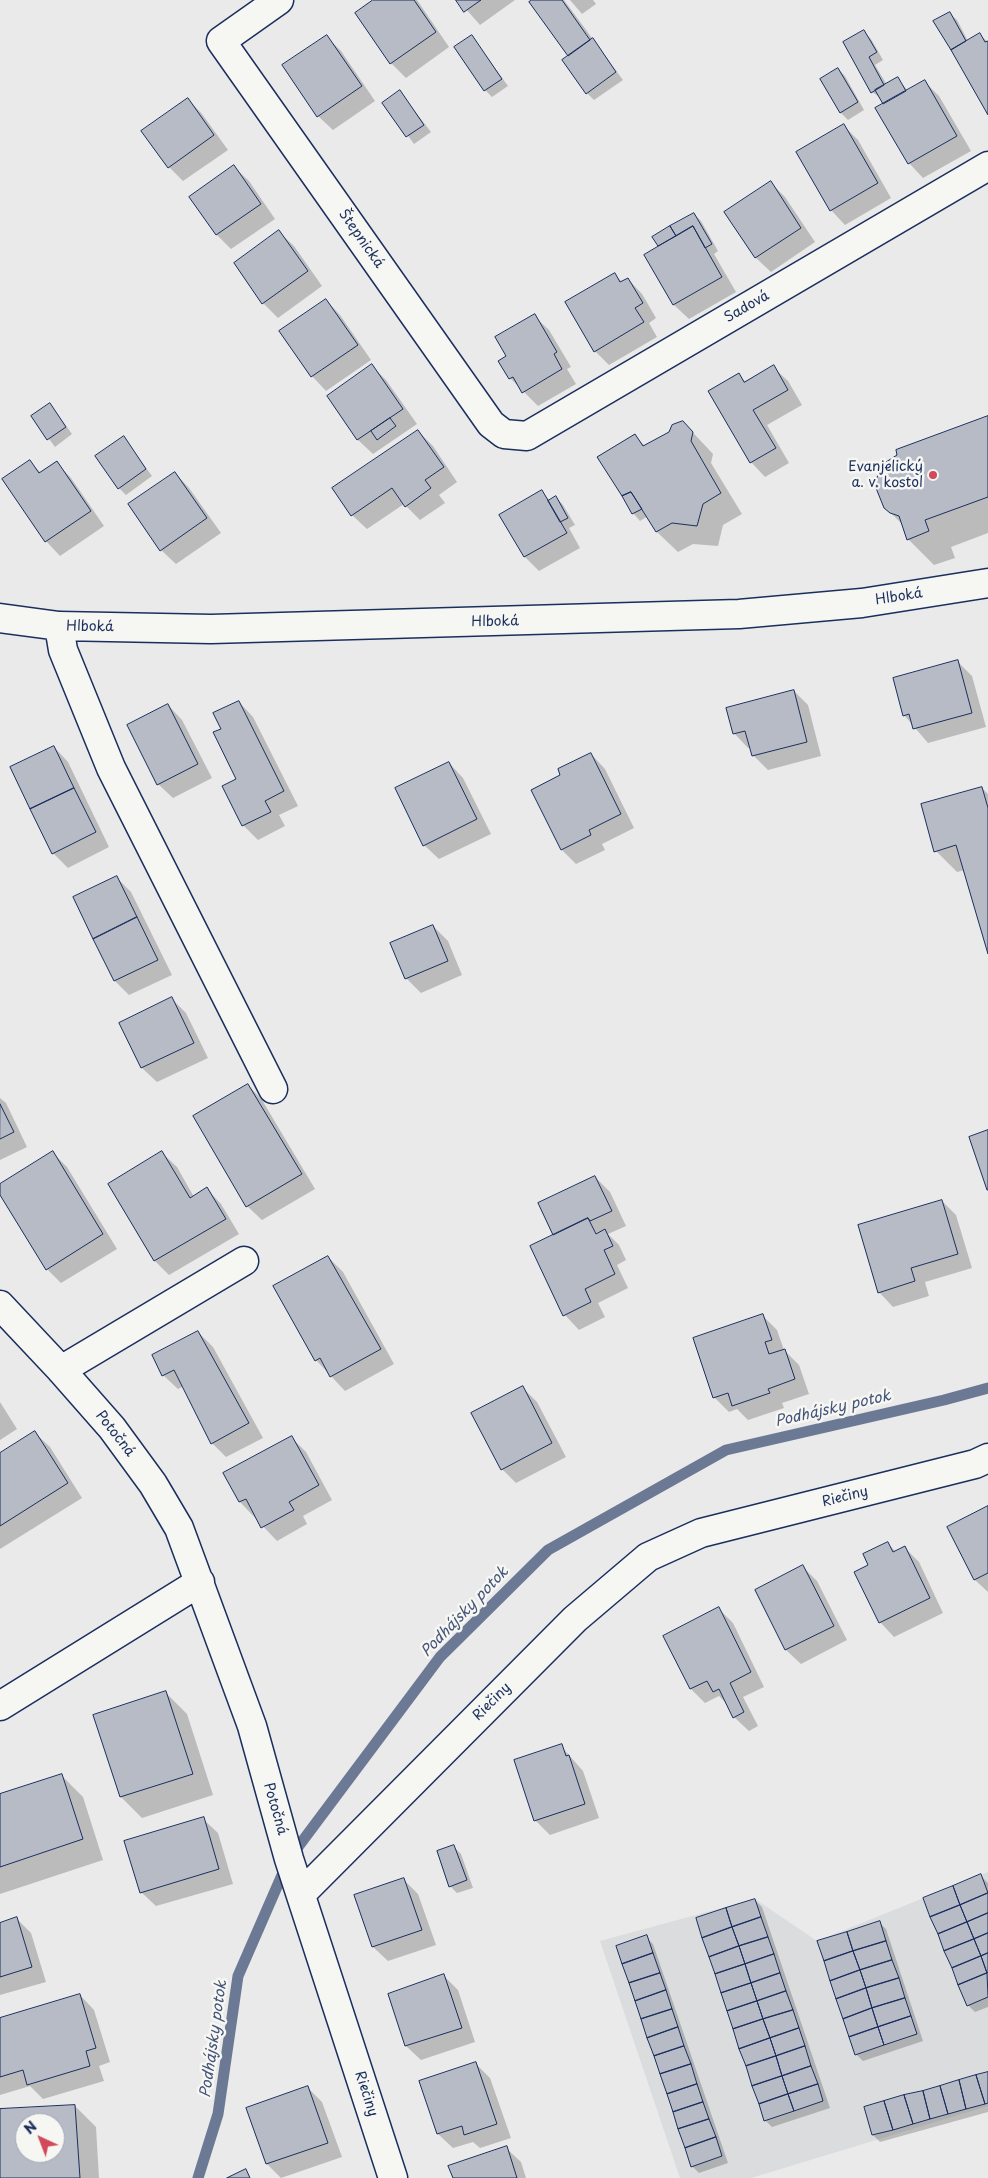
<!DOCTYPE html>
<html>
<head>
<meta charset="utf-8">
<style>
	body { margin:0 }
	#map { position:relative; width:988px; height:2178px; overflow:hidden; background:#e9eae9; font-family:"Playpen Sans",sans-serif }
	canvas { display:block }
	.north { position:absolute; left:15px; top:2113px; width:50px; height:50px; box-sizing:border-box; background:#f6f6f2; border:1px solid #9ea6b7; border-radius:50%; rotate:317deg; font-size:14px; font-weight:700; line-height:20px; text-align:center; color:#1b2f5e }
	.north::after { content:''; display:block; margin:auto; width:18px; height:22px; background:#d1495b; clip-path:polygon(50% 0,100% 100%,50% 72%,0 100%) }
</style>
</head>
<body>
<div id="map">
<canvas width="988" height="2178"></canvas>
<div class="north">N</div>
</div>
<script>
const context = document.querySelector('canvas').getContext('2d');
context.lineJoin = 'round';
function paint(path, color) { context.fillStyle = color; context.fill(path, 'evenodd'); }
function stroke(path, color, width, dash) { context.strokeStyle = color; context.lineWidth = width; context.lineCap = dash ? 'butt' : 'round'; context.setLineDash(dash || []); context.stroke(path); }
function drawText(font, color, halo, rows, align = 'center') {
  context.font = font + ' "Playpen Sans",sans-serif'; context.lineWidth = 5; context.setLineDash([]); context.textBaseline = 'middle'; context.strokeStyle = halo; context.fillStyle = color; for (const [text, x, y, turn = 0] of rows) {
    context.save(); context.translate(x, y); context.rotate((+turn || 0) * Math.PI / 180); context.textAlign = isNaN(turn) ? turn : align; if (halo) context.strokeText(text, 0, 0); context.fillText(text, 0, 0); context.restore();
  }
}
paint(new Path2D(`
	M988 1872V2106L751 2178H680L600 1941 755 1899 817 1941Z`), '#dadcde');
paint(new Path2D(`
	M375 0H417L449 47 406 78 391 63 356 13Z
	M458 0H515L480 25Z
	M534 0H564L623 80 594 100 587 93 570 56Z
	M570 0H593L596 4 582 14Z
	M949 13 957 20 968 41 979 34 988 42V113L935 21Z
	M864 32 871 39 883 60 875 65 887 85 898 79 908 91 924 81 939 96 971 151 923 178 909 163 884 104 881 98 872 92Z
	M326 36 341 51 375 101 333 130 318 116Z
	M472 37 508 86 492 97 485 90Z
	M838 69 845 76 864 110 848 120 841 113 822 79Z
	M400 92 431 132 414 144 384 103Z
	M188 99 202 114 228 150 183 181 169 167Z
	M844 126 858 140 891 198 845 225 831 210Z
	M234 167 249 181 275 219 231 249 217 235 191 197Z
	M771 183 785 197 815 242 771 272 756 258 726 212Z
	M694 214 701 221 718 251 714 254 736 292 689 319 674 305 646 255 660 247 654 237Z
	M279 232 294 246 322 286 278 318 263 303Z
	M615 275 622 282 628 279 642 294 656 318 649 323 657 337 609 365 595 351Z
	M326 300 340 315 371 360 326 391 312 376Z
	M534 316 549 330 571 367 567 369 576 384 538 406 510 378 508 357Z
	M372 366 386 380 417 424 373 454 358 440 328 396Z
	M773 367 788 381 802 405 767 425 789 463 765 477 751 462 739 375 746 382Z
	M50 404 72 434 55 447 32 416Z
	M988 417V533L951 547 955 558 934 565 908 539 904 526 885 507Z
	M683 422 713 454 711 463 742 514 723 525 718 546 693 544 678 552 657 532 648 516 640 521 633 513 599 457 635 436 645 446 670 433Z
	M418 431 433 446 457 482 439 495 445 503 420 520 404 504 367 529 352 515Z
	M124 438 152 476 126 495 119 488Z
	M30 462 41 473 57 463 71 478 104 526 60 556 46 541 4 480Z
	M175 473 189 488 221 533 176 564 161 550Z
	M542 492 550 501 556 497 563 505 575 525 569 528 580 548 539 571 525 557Z
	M957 661 972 676 986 727 928 743 904 715Z
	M794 691 808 705 821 756 768 770 753 755 751 747 748 748 734 733Z
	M239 702 253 717 298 806 279 815 285 826 258 840 243 825 238 780 223 729Z
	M168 705 182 720 212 778 173 798 158 784Z
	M54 747 68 762 109 847 68 868 53 853Z
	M591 754 605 769 634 828 602 844 605 850 576 864 562 850 533 790 562 775Z
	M449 763 463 778 491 834 439 859 424 845Z
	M982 788 988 794V950L965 870 957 872 936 851Z
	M117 878 131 892 172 975 129 995 115 981Z
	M433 926 448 941 462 975 421 993 406 978Z
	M172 999 186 1013 208 1058 157 1082 142 1068 121 1024Z
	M248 1085 262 1100 315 1189 262 1220 247 1206Z
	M0 1098 6 1103 27 1147 0 1160Z
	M53 1153 67 1167 117 1249 61 1283 47 1269 0 1193V1185Z
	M162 1153 177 1167 194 1197 207 1189 221 1204 239 1234 169 1275 155 1261 109 1185Z
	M595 1177 610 1192 626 1226 608 1234 619 1245 626 1260 617 1265 628 1288 598 1303 605 1317 579 1330 565 1315 532 1247 555 1235Z
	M942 1201 956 1215 972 1268 925 1282 929 1296 893 1307 879 1292Z
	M328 1257 343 1272 394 1364 345 1391 316 1360Z
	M763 1316 777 1330 784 1350 799 1365 809 1394 782 1403 784 1408 748 1420 737 1409 729 1412 714 1397Z
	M198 1332 213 1347 263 1438 226 1457 212 1443 184 1386 178 1389 163 1375Z
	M523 1388 537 1402 566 1457 516 1483 502 1469Z
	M0 1402 17 1429 0 1440Z
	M35 1433 50 1447 82 1498 0 1549V1455Z
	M291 1437 306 1452 332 1500 303 1516 307 1524 277 1541 240 1502 225 1474Z
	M988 1508V1592L975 1580 949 1527Z
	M888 1544 896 1552 905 1548 919 1562 943 1613 894 1637 880 1622 870 1566Z
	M803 1567 817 1581 847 1640 801 1664 786 1650 757 1591Z
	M719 1609 733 1623 764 1687 743 1697 758 1726 749 1731 734 1717 728 1705 719 1696 705 1703 691 1689 665 1637Z
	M166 1693 187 1714 213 1795 142 1818 121 1797Z
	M561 1746 583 1771 599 1818 550 1835 535 1820Z
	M62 1776 83 1797 103 1860 0 1894V1796Z
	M203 1819 218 1833 233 1884 156 1906 141 1892Z
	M454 1847 461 1854 473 1888 457 1893 450 1886Z
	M981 1876 988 1883V2007L975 2012 968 2005Z
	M404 1880 418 1894 436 1945 388 1961 373 1947 355 1896Z
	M755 1900 762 1907 830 2108 772 2127 765 2120Z
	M17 1919 31 1933 46 1982 0 1995V1924Z
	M879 1922 886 1929 923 2041 863 2061 856 2054Z
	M646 1937 653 1944 728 2163 699 2173 692 2166Z
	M444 1976 458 1990 475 2042 421 2060 406 2046 389 1995Z
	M80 1995 94 2010 110 2062 99 2066 104 2081 43 2099 30 2086 0 2095V2019Z
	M476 2064 490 2078 511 2138 480 2148 473 2142 453 2148 438 2134 421 2082Z
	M988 2074V2112L880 2142 873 2135Z
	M308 2088 322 2102 342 2157 281 2178 267 2164Z
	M75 2106 96 2127 99 2178H0V2110ZM25 2123H55V2153H25Z
	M506 2148 521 2162 526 2178H454Z`), '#0003');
stroke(new Path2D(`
	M198 2178 218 2114 238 1976 289 1859 440 1657 548 1550 726 1450 944 1400 988 1388`), '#6c7995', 11);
const building = new Path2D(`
	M373 0H414L436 32 390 64 355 13Z
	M456 0H481L464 12Z
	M532 0H562L590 40 568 56 529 2Z
	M950 12 966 41 951 50 933 21Z
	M864 30 877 52 869 57 884 85 871 93 843 42Z
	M980 33 985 42 988 41V115L951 50Z
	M327 35 362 86 317 117 282 65Z
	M472 35 502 79 484 91 454 47Z
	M593 38 616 72 586 94 562 60Z
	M838 68 858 102 840 113 820 79Z
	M898 77 906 91 883 104 875 90Z
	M925 80 957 136 908 164 875 108Z
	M400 90 424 125 406 137 382 103Z
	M188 98 214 135 168 168 141 131Z
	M844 124 878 183 830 211 796 152Z
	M234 165 261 204 216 235 189 197Z
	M771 181 801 228 755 258 724 212Z
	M694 213 712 244 705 248 693 226 676 236 670 226Z
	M670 226 676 236 658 246 652 237Z
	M693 226 722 277 673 305 644 255Z
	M279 230 308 271 262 304 234 263Z
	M615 273 620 282 628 278 643 303 635 308 644 322 594 352 565 302Z
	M326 299 358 345 311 377 279 331Z
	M535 314 557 352 554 354 562 369 522 393 513 377 509 379 498 361 506 356 495 337Z
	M372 364 403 409 357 440 327 396Z
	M774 365 788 390 753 410 776 448 750 463 708 391 739 373 744 382Z
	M50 403 66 427 47 440 31 416Z
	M988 416V497L925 520 929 531 907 540 899 516 890 513 884 508 876 488V480L880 470 886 462 897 455 896 450Z
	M390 418 396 426 377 440 371 431Z
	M683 421 693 432 691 441 721 493 703 504 697 526 672 523 656 532 631 492 622 496 597 457 635 434 643 446 669 432 672 425Z
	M418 430 444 467 425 480 431 488 405 507 392 488 351 516 332 488Z
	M124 436 146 469 118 489 95 456Z
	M30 460 39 473 57 461 91 511 45 542 2 479Z
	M175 472 207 518 160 551 128 504Z
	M542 490 567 533 524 557 499 515Z
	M631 492 642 509 632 514 622 496Z
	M556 496 568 518 560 522 548 501Z
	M958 660 972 713 913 729 909 714 903 716 893 678Z
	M794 690 807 742 752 756 745 731 733 734 726 708Z
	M239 701 284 791 265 801 271 812 242 826 222 786 236 779 213 732 221 729 213 713Z
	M168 704 198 764 157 785 127 725Z
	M54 746 74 788 30 809 10 767Z
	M591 753 621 814 589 830 591 835 561 850 531 790 560 775 558 769Z
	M449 762 477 819 423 846 395 788Z
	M982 787 988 808V954L956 845 934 852 921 804Z
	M74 788 96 832 52 854 30 809Z
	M117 876 137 917 93 939 73 897Z
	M137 917 158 960 114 981 93 939Z
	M433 925 448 961 405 979 390 943Z
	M172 997 194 1043 141 1068 119 1023Z
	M248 1084 302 1174 246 1207 193 1116Z
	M0 1104 14 1132 0 1139Z
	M988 1130V1190H987L969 1137Z
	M53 1151 103 1234 46 1270 0 1195V1184Z
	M162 1151 190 1198 207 1187 226 1219 154 1261 108 1184Z
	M595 1176 612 1211 590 1221 588 1218 553 1235 538 1203Z
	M942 1200 958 1254 911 1268 915 1281 878 1293 858 1225Z
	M588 1218 596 1234 605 1229 613 1246 604 1250 615 1274 585 1289 591 1302 563 1316 530 1246Z
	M328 1256 381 1349 330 1377 320 1358 315 1361 273 1286Z
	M763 1314 772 1340 765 1342 769 1354 785 1349 795 1379 768 1389 770 1393 732 1406 728 1393 713 1398 693 1338Z
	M198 1331 249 1423 211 1444 174 1370 162 1376 152 1355Z
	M523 1386 552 1443 501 1470 471 1413Z
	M35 1431 68 1483 0 1526V1453Z
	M292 1436 319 1485 289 1502 294 1510 261 1528 246 1499 239 1502 223 1473Z
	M988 1506V1573L974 1580 947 1527Z
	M888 1542 893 1552 905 1546 930 1598 879 1623 854 1572 868 1565 863 1554Z
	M803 1565 834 1626 785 1650 755 1590Z
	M719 1607 751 1672 730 1683 744 1712 733 1718 719 1689 713 1692 707 1681 690 1689 663 1636Z
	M166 1691 193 1774 120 1797 93 1715Z
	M562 1744 566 1756 569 1755 585 1804 534 1821 514 1760Z
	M62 1774 83 1839 0 1867V1794Z
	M204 1817 219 1869 140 1893 124 1841Z
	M454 1845 467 1880 449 1887 437 1851Z
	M981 1874 988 1893 960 1905 953 1886Z
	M404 1878 422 1930 372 1947 354 1895Z
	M953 1886 960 1905 930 1917 923 1898Z
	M988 1893V1913L967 1922 960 1905Z
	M755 1899 761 1917 732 1927 726 1908Z
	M960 1905 967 1922 938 1934 930 1917Z
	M726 1908 732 1927 702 1938 696 1918Z
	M988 1913V1933L974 1939 967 1922Z
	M17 1917 32 1967 0 1977V1923Z
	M761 1917 768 1937 739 1946 732 1927Z
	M880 1921 886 1941 853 1951 847 1932Z
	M967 1922 974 1939 944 1951 938 1934Z
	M732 1927 739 1946 709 1957 702 1938Z
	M847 1932 853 1951 824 1961 817 1941Z
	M988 1933V1953L981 1956 974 1939Z
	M647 1935 653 1953 622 1964 616 1946Z
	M768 1937 774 1954 745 1964 739 1946Z
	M974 1939 981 1956 952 1968 944 1951Z
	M886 1941 892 1960 860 1970 853 1951Z
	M739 1946 745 1964 715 1974 709 1957Z
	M853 1951 860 1970 830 1981 824 1961Z
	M653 1953 660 1973 629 1983 622 1964Z
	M988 1953V1972L987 1973 981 1956Z
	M774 1954 780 1973 751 1983 745 1964Z
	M981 1956 987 1973 958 1985 952 1968Z
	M892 1960 899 1978 866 1988 860 1970Z
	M745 1964 751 1983 721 1993 715 1974Z
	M860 1970 866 1988 836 1999 830 1981Z
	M660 1973 666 1990 635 2001 629 1983Z
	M780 1973 786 1991 757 2001 751 1983Z
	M987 1973 988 1997 967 2006 958 1985Z
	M444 1974 462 2028 405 2046 388 1994Z
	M899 1978 905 1998 872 2008 866 1988Z
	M751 1983 757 2001 727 2011 721 1993Z
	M866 1988 872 2008 843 2019 836 1999Z
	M666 1990 672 2009 641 2019 635 2001Z
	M786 1991 793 2010 763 2019 757 2001Z
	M80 1994 96 2048 86 2051 90 2066 27 2085 23 2070 0 2077V2018Z
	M905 1998 911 2016 878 2027 872 2008Z
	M757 2001 763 2019 733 2029 727 2011Z
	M872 2008 878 2027 849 2037 843 2019Z
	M672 2009 678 2027 647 2038 641 2019Z
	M793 2010 799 2028 770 2038 763 2019Z
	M911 2016 917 2034 884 2045 878 2027Z
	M763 2019 770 2038 739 2049 733 2029Z
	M678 2027 684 2046 654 2056 647 2038Z
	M878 2027 884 2045 855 2055 849 2037Z
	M799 2028 805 2046 776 2056 770 2038Z
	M770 2038 776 2056 746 2066 739 2049Z
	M684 2046 691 2064 660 2074 654 2056Z
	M805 2046 811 2066 782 2076 776 2056Z
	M776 2056 782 2076 752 2086 746 2066Z
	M476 2062 497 2124 464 2135 462 2126 437 2134 419 2081Z
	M691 2064 697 2084 667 2094 660 2074Z
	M811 2066 818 2084 788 2094 782 2076Z
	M988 2072V2103L985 2104 976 2075Z
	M976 2075 985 2104 966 2109 959 2080Z
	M782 2076 788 2094 759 2104 752 2086Z
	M959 2080 966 2109 948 2114 940 2086Z
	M697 2084 703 2102 673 2112 667 2094Z
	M818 2084 823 2101 794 2111 788 2094Z
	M308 2086 328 2143 266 2164 246 2108Z
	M940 2086 948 2114 930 2119 923 2091Z
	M923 2091 930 2119 913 2124 904 2095Z
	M788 2094 794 2111 764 2121 759 2104Z
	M904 2095 913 2124 893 2130 884 2101Z
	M884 2101 893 2130 872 2135 864 2107Z
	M703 2102 709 2119 678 2129 673 2112Z
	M75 2105 80 2178H0V2109ZM25 2123H55V2153H25Z
	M709 2119 716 2137 685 2148 678 2129Z
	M716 2137 722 2156 691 2167 685 2148Z
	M507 2146 517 2178H453L448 2166Z
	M246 2169 250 2178H227Z`);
paint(building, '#b6bbc6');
stroke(building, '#1b2f5e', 1);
const minor = new Path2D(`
	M279 0 221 41 491 424 504 434 527 436 988 166
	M0 618 59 626 211 629 739 614 862 603 988 583
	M59 626 63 650 111 768 273 1089
	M0 1305 61 1370 112 1428 153 1484 179 1528 252 1726 289 1859 393 2178
	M61 1370 244 1261
	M0 1706 200 1582
	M301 1894 575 1619 648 1557 701 1533 975 1464 988 1458`);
stroke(minor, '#1b2f5e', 31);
stroke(minor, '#f6f6f2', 28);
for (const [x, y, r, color] of [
	[933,475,5,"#d1495b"]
]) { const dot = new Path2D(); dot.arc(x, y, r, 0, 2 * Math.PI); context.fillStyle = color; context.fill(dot); stroke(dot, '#f6f6f2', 2); }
drawText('14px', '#1b2f5e', '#f6f6f2', [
	["Štepnická",361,239,55],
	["Sadová",747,307,-30],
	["Hlboká",899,597,-9],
	["Hlboká",495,622,-1],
	["Hlboká",90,627,1],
	["Potočná",115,1434,52],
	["Riečiny",845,1497,-14],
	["Riečiny",492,1702,-45],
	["Potočná",275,1809,74],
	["Riečiny",366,2094,72]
]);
drawText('14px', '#1b2f5e', '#f6f6f2', [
	["Evanjelický",923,467],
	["a. v. kostol",923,483]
], 'right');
drawText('italic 15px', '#44547a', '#f6f6f2', [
	["Podhájsky potok",833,1409,-13],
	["Podhájsky potok",465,1612,-46],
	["Podhájsky potok",214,2039,-82]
]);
</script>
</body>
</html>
